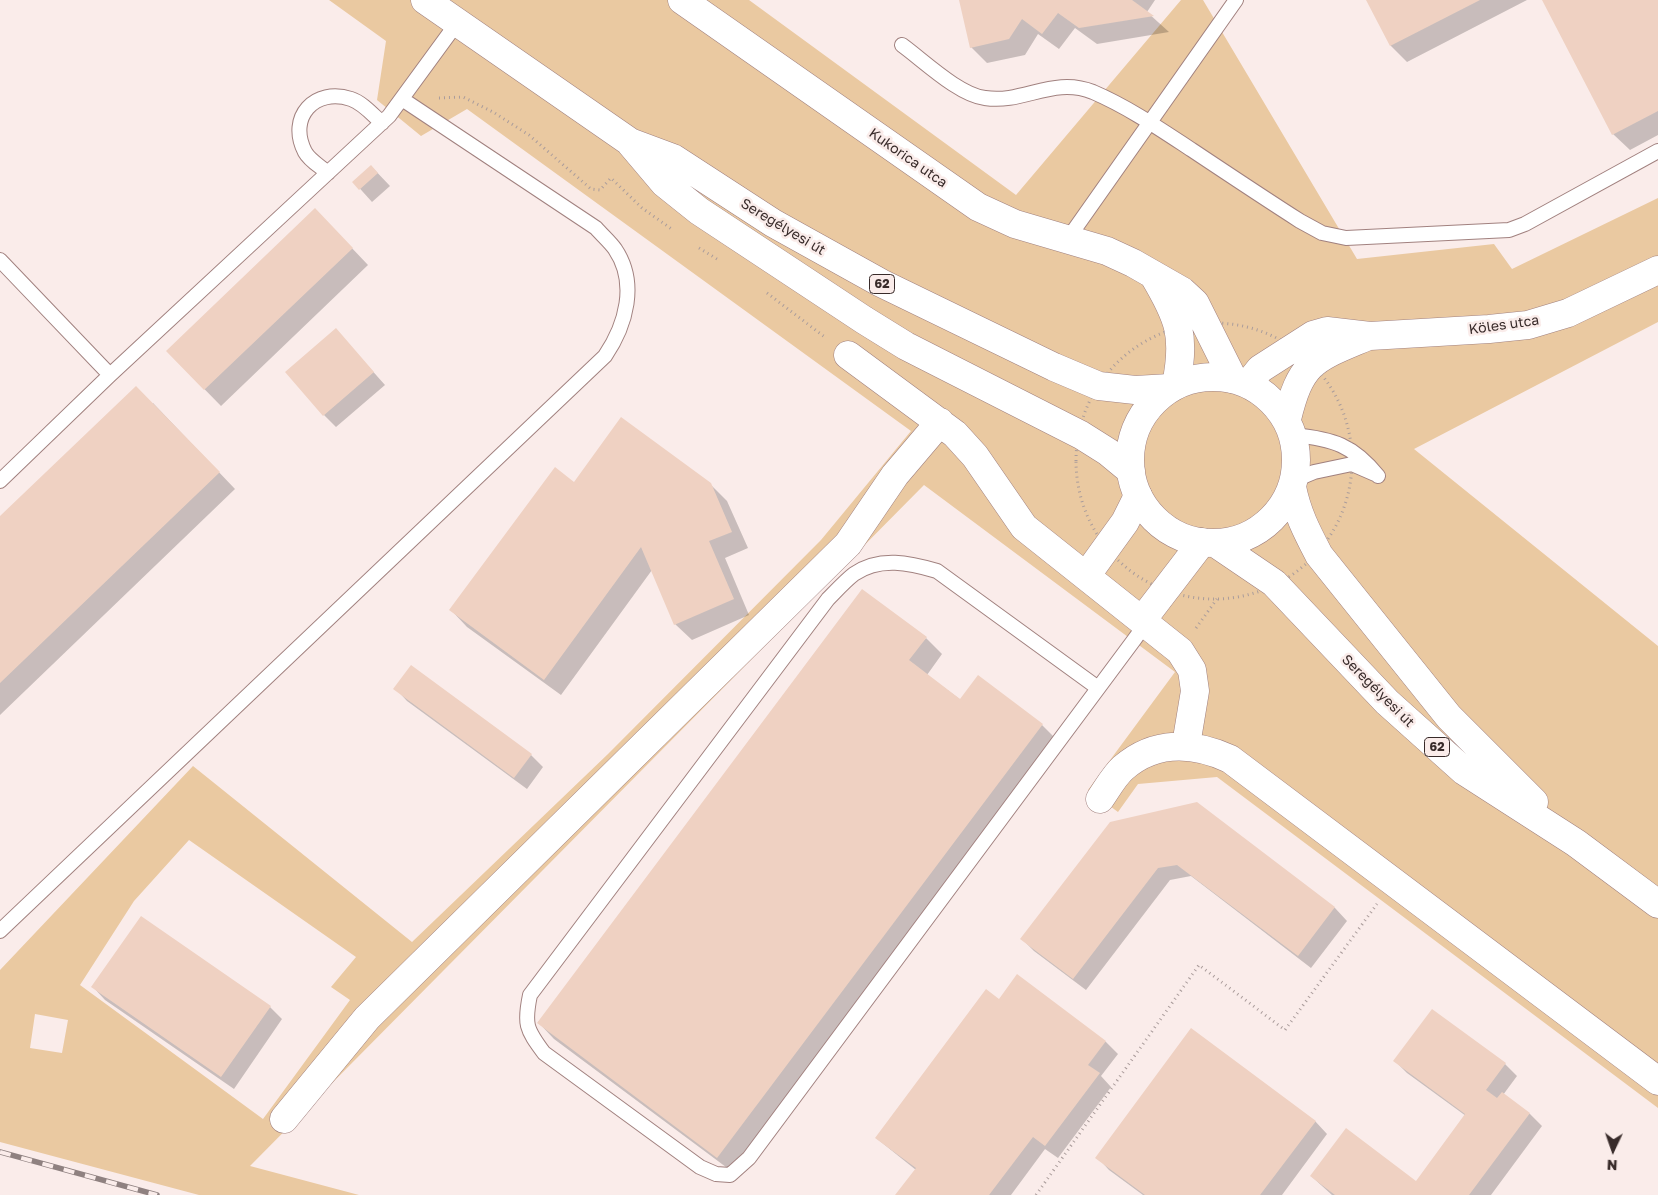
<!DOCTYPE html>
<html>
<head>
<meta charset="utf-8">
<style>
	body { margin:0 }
	#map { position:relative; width:1658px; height:1195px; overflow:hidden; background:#faecea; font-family:"Golos Text",sans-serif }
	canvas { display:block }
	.north { position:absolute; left:1588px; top:1125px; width:50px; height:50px; -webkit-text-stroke:4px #faecea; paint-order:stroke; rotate:183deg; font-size:14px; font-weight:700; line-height:20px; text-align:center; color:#382b2a }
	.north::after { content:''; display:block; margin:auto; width:18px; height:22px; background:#382b2a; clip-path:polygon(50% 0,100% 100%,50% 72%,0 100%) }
</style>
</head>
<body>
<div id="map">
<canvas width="1658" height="1195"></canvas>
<div class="north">N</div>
</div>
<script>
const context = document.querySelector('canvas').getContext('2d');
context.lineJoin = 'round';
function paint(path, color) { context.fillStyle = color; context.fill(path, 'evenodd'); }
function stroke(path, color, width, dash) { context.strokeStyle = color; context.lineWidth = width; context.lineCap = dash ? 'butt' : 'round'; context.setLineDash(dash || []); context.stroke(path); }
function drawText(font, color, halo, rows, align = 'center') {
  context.font = font + ' "Golos Text",sans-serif'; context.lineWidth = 5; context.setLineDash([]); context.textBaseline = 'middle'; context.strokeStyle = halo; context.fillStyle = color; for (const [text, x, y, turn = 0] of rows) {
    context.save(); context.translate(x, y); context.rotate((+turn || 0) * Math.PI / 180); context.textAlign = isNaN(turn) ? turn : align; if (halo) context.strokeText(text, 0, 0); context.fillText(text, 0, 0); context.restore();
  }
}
paint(new Path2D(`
	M329 0H749L1016 195 1181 0H1203L1357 259 1494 244 1512 269 1658 198V322L1414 449 1658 646V1108L1217 777 1138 784 1118 812 1088 790 1175 672 924 485 250 1166 359 1195H199L0 1142V970L193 766 412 942 608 754 821 540 911 431 467 109 421 136 377 100 386 41ZM189 840 356 957 331 987 350 1000 263 1119 80 985 134 901ZM35 1014 68 1020 62 1053 30 1048Z`), '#eac9a1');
paint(new Path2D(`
	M961 0H1155L1147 12 1169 32 1097 44 1075 28 1059 49 1038 34 1025 55 987 63 971 47Z
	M1367 0H1527L1407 62 1391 46Z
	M1544 0H1658V135L1630 150 1613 134Z
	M371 166 390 186 372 202 354 182Z
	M331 226 368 265 221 406 167 351Z
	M336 330 385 385 336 427 324 415Z
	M153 403 235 489 0 715V518Z
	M574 483 710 484 727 501 748 548 725 558 749 615 692 640 675 624 652 570 561 695 467 627 451 610Z
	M926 638 942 654 927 675 961 700 1042 725 1058 741 734 1173 554 1039 538 1022Z
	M395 688 531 755 543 767 527 789 407 701Z
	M1197 803 1335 908 1347 921 1311 968 1191 876 1170 880 1086 990 1034 951 1022 939Z
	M1017 976 1106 1042 1118 1054 1101 1076 1111 1087 1058 1158 1045 1149 1011 1195H897L916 1170 876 1138 999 1000Z
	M93 987 270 1007 282 1019 234 1089 105 1000Z
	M1395 1061 1505 1064 1517 1076 1503 1095 1530 1114 1542 1126 1491 1195H1332L1311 1176 1417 1182 1466 1116 1407 1073Z
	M1315 1121 1327 1134 1282 1195H1143L1109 1170 1097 1157Z`), '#0003');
paint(new Path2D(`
	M959 0H1132L1154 16 1079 28 1058 13 1042 34 1022 19 1009 39 970 48Z
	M1366 0H1480L1390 46Z
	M1542 0H1658V111L1612 135Z
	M371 165 378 173 359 190 352 182Z
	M315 208 353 248 204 390 166 351Z
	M336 328 374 372 323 416 285 372Z
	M136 386 220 472 0 683V516Z
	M621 417 711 483 732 532 709 541 734 599 674 625 641 547 544 680 449 610 555 467 574 482Z
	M862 589 927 637 909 660 960 699 978 675 1043 724 717 1158 537 1023Z
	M411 665 532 754 514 778 393 689Z
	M1197 802 1335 907 1298 956 1177 865 1158 868 1073 979 1020 939 1110 822Z
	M141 916 271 1006 221 1077 91 987Z
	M1017 974 1106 1041 1088 1065 1100 1073 1045 1146 1033 1137 989 1195H895L916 1168 875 1138 986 989 999 999Z
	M1432 1009 1506 1063 1486 1090 1497 1098 1502 1092 1530 1113 1469 1195H1335L1310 1176 1346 1128 1416 1181 1465 1114 1393 1061Z
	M1191 1028 1316 1121 1260 1195H1145L1095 1158Z`), '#efd1c2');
const lane = new Path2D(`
	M902 45C924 61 959 95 985 98 1024 104 1053 76 1093 92 1128 107 1160 129 1192 150 1228 174 1264 198 1300 221L1322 233 1346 238 1509 230 1525 224 1658 151
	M328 173C320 166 310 161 305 152 287 117 315 87 351 99 363 103 373 115 382 123
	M1067 240 1236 0
	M0 260 110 375
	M1294 435C1333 439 1353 445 1378 476
	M1295 480 1314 472 1352 464 1375 474
	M0 481 110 375 389 116 457 23
	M1098 688 937 571C910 563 880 556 854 574 845 581 836 591 828 599L530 995C524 1024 526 1029 544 1053L700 1167 716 1174 730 1175 749 1158 1134 640 1147 622
	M0 931 605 356C626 325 638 283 615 249 610 242 602 235 596 228L402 99`);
const street = new Path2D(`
	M682 0 978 207 1015 224 1107 251 1133 263 1182 291 1195 303 1233 379
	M1154 276C1179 318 1186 336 1176 385
	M848 355 955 434 975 456 1024 527 1180 651 1192 670 1195 691 1186 745
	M1086 576 1125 522 1138 496
	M1143 619 1202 542
	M1100 799C1107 789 1114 776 1123 768 1155 740 1193 742 1230 759L1658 1081
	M284 1119 367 1018 848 544 895 475 940 422`);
const secondary = new Path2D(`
	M1248 384 1260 369 1313 335 1327 331 1370 336 1489 329 1528 325 1568 313 1658 270
	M1287 419C1301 361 1314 359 1366 337`);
const primary = new Path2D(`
	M425 0 630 142 673 158 773 223 881 283 1054 367 1099 386 1135 390 1170 388
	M631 144 664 183 699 211 864 320 906 346 1081 435 1108 452 1131 471
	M1130 460a83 83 0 1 1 166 0a83 83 0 1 1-166 0Z
	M1292 487C1297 513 1307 532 1319 555L1449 717 1534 802
	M1215 543 1274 583 1387 702 1464 771 1576 843 1658 904`);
stroke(lane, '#a1817f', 16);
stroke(street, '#a1817f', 29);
stroke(secondary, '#a1817f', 29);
stroke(primary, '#a1817f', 29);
stroke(new Path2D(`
	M439 98 463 97 493 112 529 135 591 189 600 190 611 178 642 208 673 230
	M699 248 717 259
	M767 293 826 338
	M1076 461a138 138 0 1 1 276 0a138 138 0 1 1-276 0Z
	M1196 628 1217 599
	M1036 1195 1199 965 1285 1030 1377 904`), '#aa9c9b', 3, [1, 4]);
stroke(lane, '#fff', 14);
stroke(street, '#fff', 28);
stroke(secondary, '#fff', 28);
stroke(primary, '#fff', 28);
const rail = new Path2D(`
	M0 1152 157 1195`);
stroke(rail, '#8f8180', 5.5);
stroke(rail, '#faecea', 4, [11]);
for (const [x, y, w] of [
	[882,284,25],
	[1437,747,25]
]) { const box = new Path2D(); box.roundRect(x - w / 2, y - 9.5, w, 19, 4); context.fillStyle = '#faecea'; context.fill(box); stroke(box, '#382b2a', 1); }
drawText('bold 12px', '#382b2a', null, [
	["62",882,284],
	["62",1437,747]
]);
drawText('14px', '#382b2a', '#faecea', [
	["Kukorica utca",908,158,35],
	["Seregélyesi út",783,227,31],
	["Köles utca",1504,325,-8],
	["Seregélyesi út",1378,691,45]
]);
</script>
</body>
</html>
